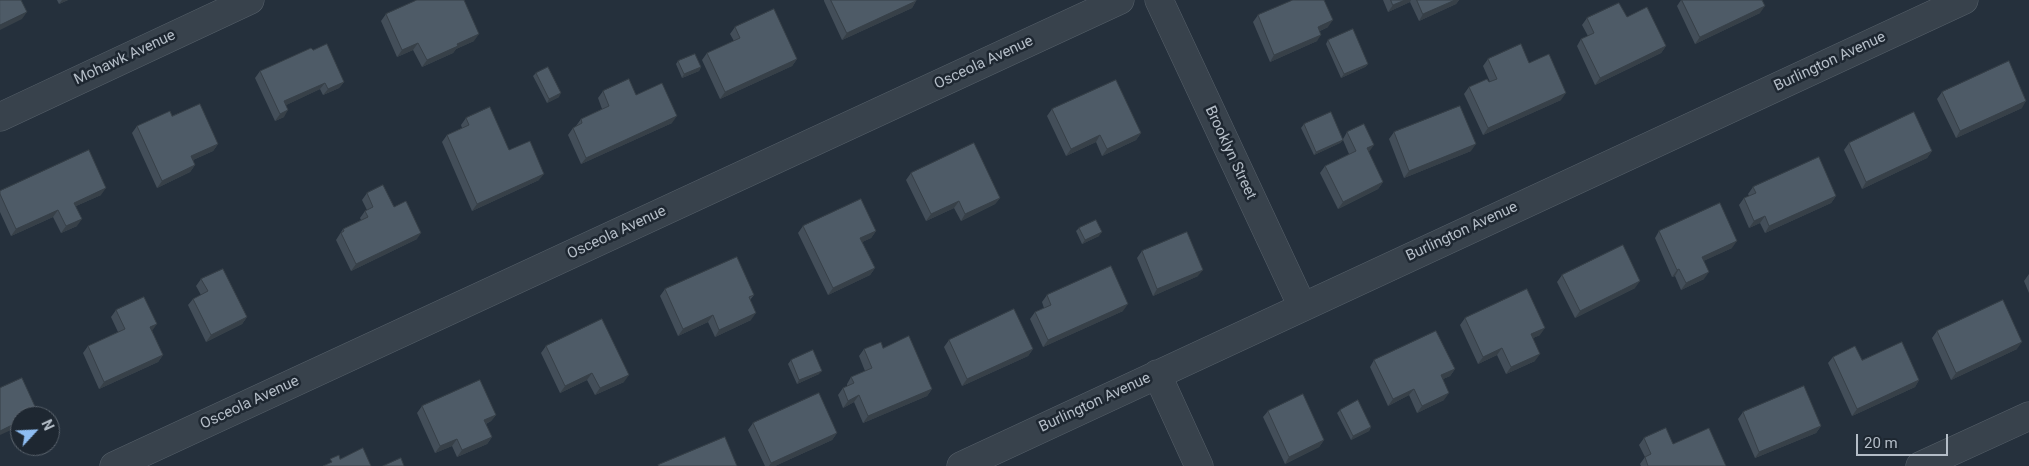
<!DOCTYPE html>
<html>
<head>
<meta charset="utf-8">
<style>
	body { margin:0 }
	#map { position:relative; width:2029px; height:466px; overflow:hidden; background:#25303c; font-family:Roboto,sans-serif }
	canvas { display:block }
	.north { position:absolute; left:10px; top:406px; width:50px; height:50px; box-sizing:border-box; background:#1e2731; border:1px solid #5a636d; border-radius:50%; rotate:65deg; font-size:14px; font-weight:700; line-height:20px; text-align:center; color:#b4bdc7 }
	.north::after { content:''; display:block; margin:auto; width:18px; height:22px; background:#8ebdf2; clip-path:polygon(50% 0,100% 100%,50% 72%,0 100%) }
	.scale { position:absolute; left:1856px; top:434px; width:92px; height:22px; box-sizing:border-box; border:2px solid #b4bdc7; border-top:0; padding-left:6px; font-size:15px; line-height:18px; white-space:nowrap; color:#b4bdc7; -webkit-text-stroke:4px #1e2731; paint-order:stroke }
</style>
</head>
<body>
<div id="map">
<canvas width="2029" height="466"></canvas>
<div class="north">N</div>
<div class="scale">20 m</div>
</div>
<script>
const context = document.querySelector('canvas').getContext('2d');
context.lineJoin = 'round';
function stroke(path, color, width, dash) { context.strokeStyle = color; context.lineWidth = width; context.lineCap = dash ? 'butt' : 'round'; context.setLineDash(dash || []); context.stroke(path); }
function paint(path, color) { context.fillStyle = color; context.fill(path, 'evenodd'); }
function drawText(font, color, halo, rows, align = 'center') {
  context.font = font + ' Roboto,sans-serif'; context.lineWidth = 5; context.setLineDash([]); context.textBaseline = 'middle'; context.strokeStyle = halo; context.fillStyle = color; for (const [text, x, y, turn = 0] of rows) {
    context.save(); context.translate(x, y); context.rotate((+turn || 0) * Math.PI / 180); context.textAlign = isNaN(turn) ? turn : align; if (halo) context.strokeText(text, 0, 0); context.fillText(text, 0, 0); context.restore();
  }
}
const minor = new Path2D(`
	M1159 0 1302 306
	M0 117 250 0
	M1157 374 1199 466
	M114 466 1120 0
	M961 466 1964 0
	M1920 466 2029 416`);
stroke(minor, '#56606a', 29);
stroke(minor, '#38424c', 28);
paint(new Path2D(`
	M57 0H68L59 4Z
	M824 0H916V1L912 8 842 40 824 1Z
	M1383 0H1459L1456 4 1419 21 1410 2 1388 12Z
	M1681 0H1762L1760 13 1695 44 1677 6Z
	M386 14 474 41 456 49 453 53 422 67 413 50 397 57 381 21Z
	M1258 15 1328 27 1320 31 1317 41 1270 62 1253 22Z
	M1627 17 1666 46 1661 53 1595 85 1577 46 1581 39 1588 36 1582 25 1587 18Z
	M735 27 797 59 792 66 720 99 702 60 707 53 734 41 730 34Z
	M1328 40 1368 64 1365 67 1341 78 1326 44Z
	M313 50 344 82 339 88 323 95 320 89 286 105 284 117 275 121 255 78 260 71Z
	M1488 59 1529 63 1561 100 1483 135 1464 94 1469 87 1490 82 1483 66Z
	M678 61 701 67 699 71 682 78 676 64Z
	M536 73 559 97 547 103 533 76Z
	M603 91 636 95 672 123 581 164 568 135 573 128 576 126 581 119 602 109 598 98Z
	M1942 92 2022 108 1956 138 1937 99Z
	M1052 109 1141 133 1136 140 1102 156 1096 142 1066 156 1047 116Z
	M172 116 218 144 213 151 193 160 195 165 190 172 157 188 132 133 137 126Z
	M466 118 509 150 539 180 472 211 442 142 447 135 462 128 461 125Z
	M1304 124 1343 139 1347 132 1369 152H1368L1383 182 1378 189 1338 209 1320 173 1325 166 1349 154 1343 140 1340 143 1314 155 1301 128Z
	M1394 132 1471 151 1404 178 1389 139Z
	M1849 143 1932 151 1927 158 1862 189 1844 150Z
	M911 173 1000 198 995 204 961 221 954 208 926 221 906 180Z
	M1753 187 1836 196 1831 203 1765 233 1760 223 1749 228 1739 205 1744 198 1749 196 1748 194Z
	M0 191 101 195 76 206 77 226 61 233 53 217 11 236 0 212Z
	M367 193 394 207 417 239 351 271 336 240 343 229 361 220 360 218 365 211 367 210 362 200Z
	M803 226 876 231 871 238 862 242 875 268 870 275 828 295 798 233Z
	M1079 228 1099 236 1082 244 1076 231Z
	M1659 231 1732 248 1703 261 1704 279 1681 290 1675 276 1672 277 1655 238Z
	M1142 251 1198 276 1153 296 1137 258Z
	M2029 274V293L2024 281Z
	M1562 275 1635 288 1575 318 1557 282Z
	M201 279 247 317 242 324 206 342 188 305 193 299 201 295 196 286Z
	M665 289 754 295 750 300 751 320 715 337 708 322 678 336 660 296Z
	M1047 295 1123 311 1043 347 1030 319 1035 312 1044 308 1042 302Z
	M116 310 152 331 163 355 158 362 99 389 83 353 88 346 118 332 111 317Z
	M1465 318 1540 335 1533 338 1535 361 1506 374 1497 355 1478 364 1460 325Z
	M1937 331 2017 349 1951 380 1932 338Z
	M949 340 1033 349 1028 356 962 386 944 347Z
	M546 346 624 382 595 395 587 380 560 393 541 353Z
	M883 348 932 389 927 396 863 423 854 402 843 408 838 395 843 388 847 386V384L851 377 865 371 859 356 864 349Z
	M1833 357 1862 360 1919 380 1915 387 1852 416 1828 363Z
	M791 360 819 374 797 384 788 364Z
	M1374 360 1455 369 1450 376 1443 379 1444 400 1417 413 1409 395 1388 406 1370 367Z
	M422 406 496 415 491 421 486 424 492 437 487 444 457 457 452 446 435 453 417 413Z
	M1340 410 1371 427 1369 431 1351 440 1337 413Z
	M1268 411 1324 440 1319 447 1285 464 1263 417Z
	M1743 412 1821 426 1816 433 1755 458 1738 419Z
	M753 423 837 433 832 440 775 466H765L748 430Z
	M1644 438 1673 444 1726 466H1641L1640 464 1645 457 1639 445Z`), '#434e59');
paint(new Path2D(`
	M62 0H68L59 4Z
	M1405 0H1411L1410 2 1388 12 1393 5Z
	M1455 0H1459L1456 4 1419 21 1423 14Z
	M916 1 912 8 842 40 847 33Z
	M1765 6 1760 13 1695 44 1700 37Z
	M27 12 22 19 0 30V25Z
	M1333 20 1328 27 1313 34 1318 27Z
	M479 34 474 41 456 49 453 53 422 67 427 60 457 44Z
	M1321 35 1317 41 1270 62 1274 55Z
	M418 43 413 50 397 57 402 50Z
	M1666 46 1661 53 1595 85 1600 78Z
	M797 59 792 66 720 99 725 92Z
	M1368 64 1365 67 1341 78 1344 74Z
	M701 67 699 71 682 78 684 74Z
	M344 82 339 88 323 95 328 89Z
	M325 83 320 89 280 108 284 101Z
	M561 93 559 97 547 103 549 99Z
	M1566 93 1561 100 1483 135 1488 128Z
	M2026 101 2022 108 1956 138 1960 131Z
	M288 110 284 117 275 121 280 114Z
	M677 116 672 123 581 164 586 158Z
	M1141 133 1136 140 1102 156 1107 149Z
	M1100 135 1096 142 1066 156 1071 149Z
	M1343 140 1340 143 1314 155 1316 152Z
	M218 144 213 151 186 163 191 156Z
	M1476 144 1471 151 1404 178 1409 171Z
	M1374 145 1369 152 1362 155 1367 148Z
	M1932 151 1927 158 1862 189 1866 182Z
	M195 165 190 172 157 188 162 181Z
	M544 174 539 180 472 211 477 204Z
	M1383 182 1378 189 1338 209 1343 202Z
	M106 188 101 195 69 209 74 203Z
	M1836 196 1831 203 1765 233 1769 226Z
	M1000 198 995 204 961 221 965 214Z
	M959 201 954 208 926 221 931 214Z
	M58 210 53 217 11 236 16 229Z
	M1765 216 1760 223 1749 228 1754 221Z
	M82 219 77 226 61 233 66 226Z
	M876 231 871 238 856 245 860 238Z
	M1102 232 1099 236 1082 244 1085 240Z
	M421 233 417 239 351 271 356 264Z
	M1737 241 1732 248 1697 264 1702 257Z
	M875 268 870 275 828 295 833 288Z
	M1679 269 1675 276 1672 277 1677 270Z
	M1203 270 1198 276 1153 296 1157 289Z
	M1709 272 1704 279 1681 290 1686 283Z
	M1640 281 1635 288 1575 318 1580 311Z
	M1128 304 1123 311 1043 347 1048 340Z
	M756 313 751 320 715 337 719 330Z
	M713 315 708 322 678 336 683 329Z
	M247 317 242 324 206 342 211 335Z
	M157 324 152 331 150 327Z
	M1545 328 1540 335 1526 341 1531 334Z
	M2022 342 2017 349 1951 380 1956 373Z
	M1502 348 1497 355 1478 364 1483 357Z
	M1033 349 1028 356 962 386 967 379Z
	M1540 354 1535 361 1506 374 1511 367Z
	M163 355 158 362 99 389 104 382Z
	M1455 369 1450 376 1436 382 1441 375Z
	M822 371 819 374 797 384 799 380Z
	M592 373 587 380 560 393 565 386Z
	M629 375 624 382 595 395 600 388Z
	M1919 380 1915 387 1852 416 1857 409Z
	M932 389 927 396 863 423 868 416Z
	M1414 389 1409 395 1388 406 1393 399Z
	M1449 393 1444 400 1417 413 1422 406Z
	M859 395 854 402 843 408 848 401Z
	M496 415 491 421 479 427 484 420Z
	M20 421V426L0 435V431Z
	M1821 426 1816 433 1755 458 1759 452Z
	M1371 427 1369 431 1351 440 1353 436Z
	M837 433 832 440 775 466H769L771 463Z
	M492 437 487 444 457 457 462 450Z
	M457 439 452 446 435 453 440 446Z
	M1324 440 1319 447 1285 464 1289 457Z`), '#374048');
const building = new Path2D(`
	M0 0H21L27 12 0 25Z
	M417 0H464L479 34 457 44 458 46 427 60 418 43 402 50 386 14Z
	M831 0H916V1L847 33Z
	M1293 0H1324L1333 20 1318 27 1321 35 1274 55 1258 15Z
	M1391 0H1405L1393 5Z
	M1417 0H1455L1423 14Z
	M1682 0H1762L1765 6 1700 37Z
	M1619 3 1627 17 1647 7 1666 46 1600 78 1581 39 1594 33 1587 18Z
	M774 9 797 59 725 92 707 53 740 38 735 27Z
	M1353 29 1368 64 1344 74 1328 40Z
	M327 44 344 82 328 89 325 83 284 101 288 110 280 114 260 71 311 48 313 50Z
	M1521 44 1529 63 1549 54 1566 93 1488 128 1469 87 1487 79 1489 82 1497 79 1488 59Z
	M695 54 701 67 684 74 678 61Z
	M2009 61 2026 101 1960 131 1942 92Z
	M548 67 561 93 549 99 536 73Z
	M629 79 636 95 662 83 677 116 586 158 573 128 582 123 581 119 609 106 603 91Z
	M1116 80 1141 133 1107 149 1100 135 1071 149 1052 109Z
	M200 104 218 144 191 156 195 165 162 181 137 126 170 111 172 116Z
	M1460 106 1476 144 1409 171 1394 132Z
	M490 107 509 150 530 141 544 174 477 204 447 135 469 125 466 118Z
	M1331 112 1343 140 1316 152 1304 124Z
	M1914 112 1932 151 1866 182 1849 143Z
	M1364 124 1374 145 1367 148 1383 182 1343 202 1325 166 1356 151 1347 132Z
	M974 143 1000 198 965 214 959 201 931 214 911 173Z
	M89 150 106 188 74 203 82 219 66 226 58 210 16 229 0 194V191Z
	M1819 157 1836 196 1769 226 1765 216 1754 221 1744 198 1756 193 1753 187Z
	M383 185 394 207 406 201 421 233 356 264 341 233 344 231 343 229 368 217 365 211 373 207 367 193Z
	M861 199 876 231 860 238 875 268 833 288 803 226Z
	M1720 203 1737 241 1702 257 1709 272 1686 283 1679 269 1677 270 1659 231Z
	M1096 220 1102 232 1085 240 1079 228Z
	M1187 232 1203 270 1157 289 1142 251Z
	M1623 245 1640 281 1580 311 1562 275Z
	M737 257 754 295 749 297 756 313 719 330 713 315 683 329 665 289Z
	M1111 266 1128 304 1048 340 1035 312 1051 305 1047 295Z
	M223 269 247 317 211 335 193 299 208 291 201 279Z
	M1527 289 1545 328 1531 334 1540 354 1511 367 1502 348 1483 357 1465 318Z
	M144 297 157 324 150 327 163 355 104 382 88 346 125 329 116 310Z
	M2003 300 2022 342 1956 373 1937 331Z
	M1014 309 1033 349 967 379 949 340Z
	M602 319 629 375 600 388 592 373 565 386 546 346Z
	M1436 331 1455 369 1441 375 1449 393 1422 406 1414 389 1393 399 1374 360Z
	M909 336 932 389 868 416 859 395 848 401 843 388 854 383 851 377 872 368 864 349 881 342 883 348Z
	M1902 342 1919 380 1857 409 1833 357 1855 346 1862 360Z
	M813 350 822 371 799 380 791 360Z
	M22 378 38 413 31 416H20V421L0 431V388Z
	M480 380 496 415 484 420 492 437 462 450 457 439 440 446 422 406Z
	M1804 386 1821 426 1759 452 1743 412Z
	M819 393 837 433 771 463 753 423Z
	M1303 394 1324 440 1289 457 1268 411Z
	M1358 400 1371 427 1353 436 1340 410Z
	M1666 428 1673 444 1709 428 1726 466H1648L1645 457 1651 454 1644 438Z
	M725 437 737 466H659L658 465Z
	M363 448 371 466H323L332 462 330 459 339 455 340 459Z
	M401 458 404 466H383Z`);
paint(building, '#4e5b67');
stroke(building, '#374048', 1);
drawText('15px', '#b4bdc7', '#1e2731', [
	["Mohawk Avenue",125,58,-25],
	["Burlington Avenue",1830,62,-25],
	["Osceola Avenue",984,63,-25],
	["Brooklyn Street",1230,153,65],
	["Burlington Avenue",1462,232,-25],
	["Osceola Avenue",617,233,-25],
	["Osceola Avenue",250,403,-25],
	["Burlington Avenue",1095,403,-25]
]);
</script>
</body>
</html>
